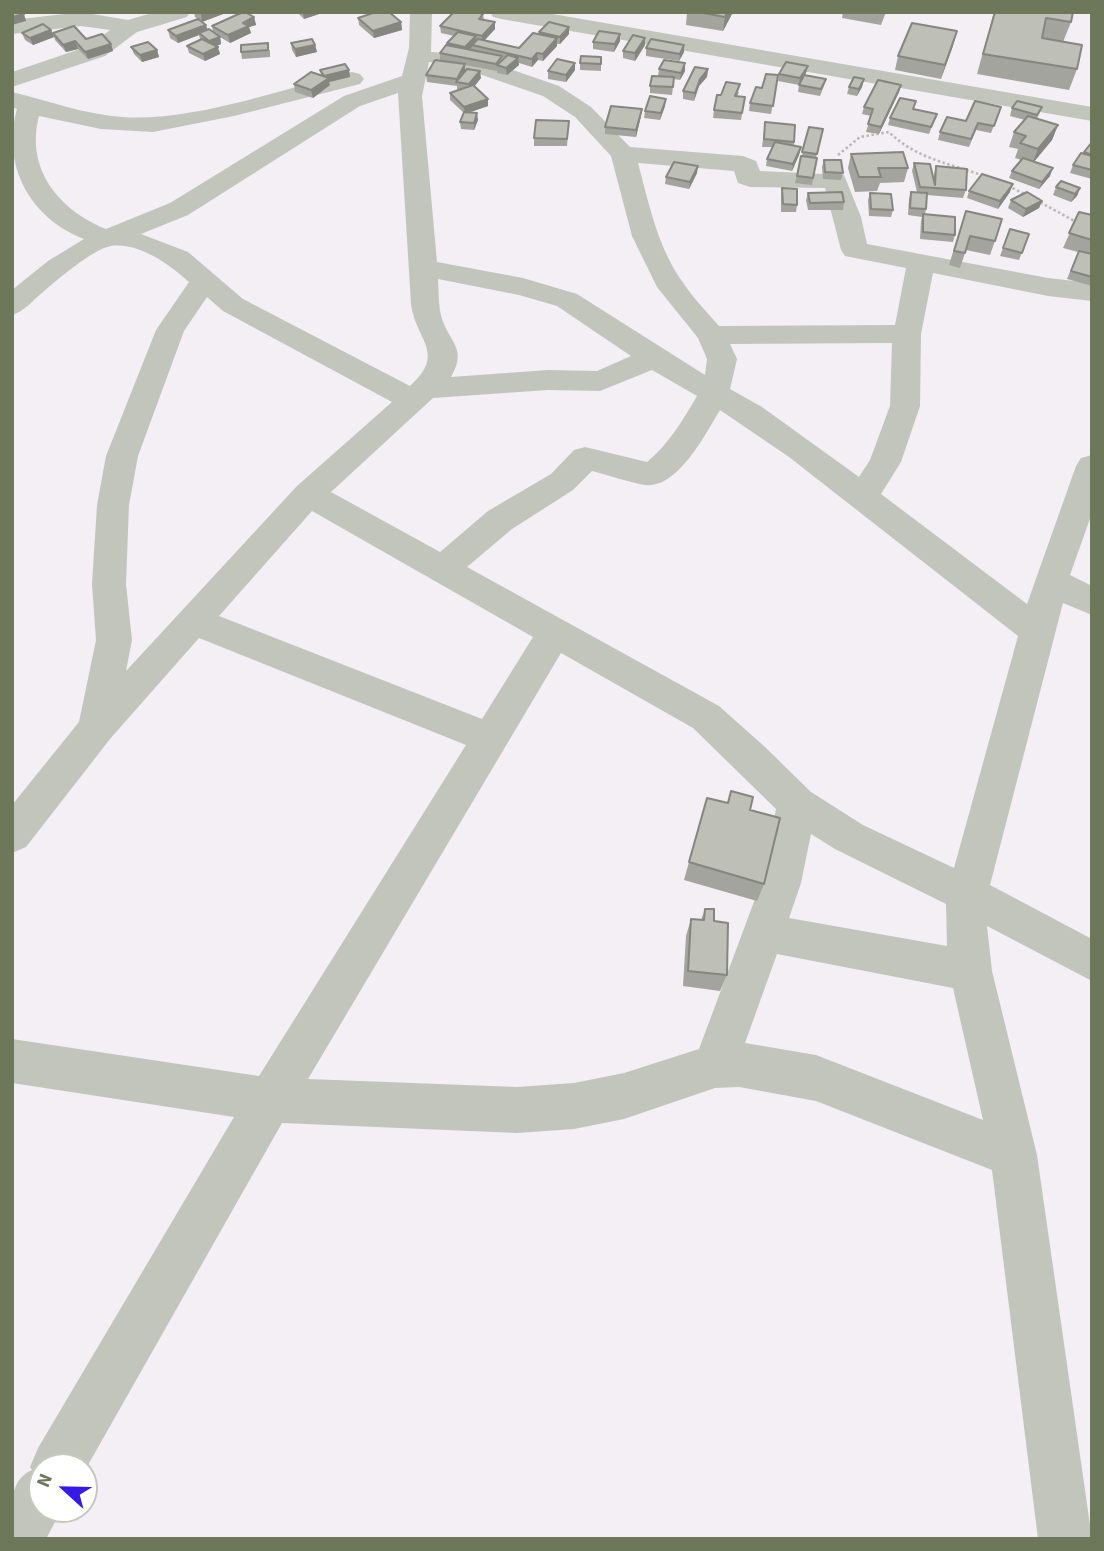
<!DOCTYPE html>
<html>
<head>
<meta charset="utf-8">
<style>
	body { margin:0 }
	#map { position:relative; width:1104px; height:1551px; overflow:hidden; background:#f4eff4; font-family:"Source Sans 3",sans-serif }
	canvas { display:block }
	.frame { position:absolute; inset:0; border:14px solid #6d775a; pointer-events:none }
	.north { position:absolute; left:28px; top:1453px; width:70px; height:70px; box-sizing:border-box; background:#fff; border:2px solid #c5c9bd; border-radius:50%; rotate:292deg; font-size:19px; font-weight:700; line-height:28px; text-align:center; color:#6d775a }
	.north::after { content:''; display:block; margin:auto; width:24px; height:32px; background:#351ae9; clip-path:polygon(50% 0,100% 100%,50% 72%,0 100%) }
</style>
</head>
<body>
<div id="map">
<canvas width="1104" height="1551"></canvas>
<div class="frame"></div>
<div class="north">N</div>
</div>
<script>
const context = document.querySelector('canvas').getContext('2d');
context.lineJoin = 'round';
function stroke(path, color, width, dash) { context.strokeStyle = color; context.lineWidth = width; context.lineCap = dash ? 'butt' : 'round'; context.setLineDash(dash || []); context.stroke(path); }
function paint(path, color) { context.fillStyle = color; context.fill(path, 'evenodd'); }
stroke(new Path2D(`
	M838 155 860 137 889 132C916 159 952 164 987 177
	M1008 186 1029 196
	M1036 200 1078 223`), '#b7b9b2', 2.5, [2.5, 2.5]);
paint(new Path2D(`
	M81 12 128 20 155 12H190L187 17 137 32 105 56 12 87V72L89 46 110 30 81 26 12 34V20Z
	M410 12H432L431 52 467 54 559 86 591 107 630 147 743 156 756 161 760 171 844 175 861 217 867 244 1048 278 1092 283V301L1048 296 933 273 921 334 920 406 901 462 881 494 1027 604 1076 466 1081 458 1092 455V513L1070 575 1092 586V615L1063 603 990 885 1092 939V981L987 926 992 971 1037 1155 1092 1539H1038L992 1170 816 1101 739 1087 715 1088 624 1119 574 1129 517 1133 282 1123 84 1472V1467H42V1509H62L46 1539H12C12 1515 6 1481 32 1470L30 1467 38 1448 234 1117 12 1083V1039L259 1076 466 745 199 638 110 739 26 847 12 853V805L79 722 96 640 92 584 97 505 106 456 156 330 189 282C170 265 139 242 111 246 93 249 57 280 43 292 32 301 25 311 12 315V290L48 261 84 239C30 218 1 165 17 109L12 107V92C49 101 83 114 122 117 193 122 282 89 352 72L360 74 364 79 360 84 234 116 153 132 101 129 39 116C25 169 59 210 106 229L170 203 344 96 402 76 409 48ZM429 62 456 66 543 96 575 117 611 156 632 236 657 287 698 338 707 359 705 375 577 294 523 278 437 262 422 96ZM398 93 411 304C416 341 447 353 410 386L243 299 188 252 141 234 188 215 360 106ZM638 163 734 171 738 183 750 187 825 188 841 250 845 256 906 268 895 325 719 326C707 312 694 299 684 284 658 249 649 204 638 163ZM438 279 519 295 557 306 631 356 597 371 548 370 451 377C467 349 451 344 442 319 438 306 439 292 438 279ZM207 297 223 311 392 402 297 486 126 671 132 640 126 584 129 505 138 456 184 331ZM892 343 890 406 870 460 859 477 762 407 730 389 737 359 730 344ZM652 370 697 396C683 420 668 445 647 462L585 447 574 450 551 474 488 511 440 552 331 492 433 398 548 390 600 391ZM720 410 789 457 1018 636 954 868 863 825 811 792 765 747 719 706 467 567 512 529 573 490 592 471C609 475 627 482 645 485 678 489 706 433 720 410ZM312 511 533 637 482 719 219 616ZM561 653 693 728 776 809 761 883 699 1049 624 1073 574 1083 517 1087 308 1079ZM811 834 835 849 946 904 947 946 789 918 801 883ZM777 954 953 988 983 1120 816 1055 745 1043Z
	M490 12H541L1092 107V121L501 19 493 17Z`), '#c2c5bc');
paint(new Path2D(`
	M194 12H222L223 14 202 22 195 17Z
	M299 12H325L304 19 299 14Z
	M687 12H733L723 31 686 25Z
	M843 12H886L881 25 842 18Z
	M994 12H1073L1071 22 1063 42 1077 69 1069 90 977 74Z
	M483 14 484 20 495 22V29L485 40 519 48 539 34V32L569 34 560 44H557V46L543 61 538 60 532 67 519 63V65L507 75 497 73V71L465 65V71L481 78 474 86 488 106 470 112 478 120 474 130 461 129 460 122 464 113 450 100V93L459 90 457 89V86L427 82 426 75 449 62 440 60V53L447 45V43L454 36 441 33 440 26Z
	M254 17 256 25 249 27 251 33 230 43 220 37 221 44 216 46 220 54 205 61 189 53 187 46 200 39 199 35 178 43 170 38 168 30 206 25 207 30 213 32 212 26Z
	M358 18 401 22 402 30 374 38 359 25Z
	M51 30 54 37 33 45 25 40 22 33Z
	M957 31 941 79 895 70 898 56Z
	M53 33 111 44 113 51 88 59 78 49 66 52 55 40Z
	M620 41 614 52 593 49V42Z
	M291 43 315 45 317 52 296 57 292 50Z
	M645 45 635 61 623 58V51Z
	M131 47 157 50 159 57 142 62 134 54Z
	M646 48 684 52 679 61 646 56Z
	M270 50V57L242 59 241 52Z
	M601 57V71L580 70V63Z
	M575 63V70L566 82 548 79V71Z
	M808 66 805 75 826 79 824 86 820 96 798 92 799 85 778 81 779 74Z
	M659 69 685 71 680 80 674 79 672 95 650 93V86L658 76Z
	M708 69 707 77 699 86 694 101 683 99V91Z
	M320 70H349L350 77 329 82 330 85 313 98 295 92 294 84 321 75Z
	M778 75 771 114 749 111 750 103 762 88Z
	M864 79 862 87 857 96 847 94 849 87Z
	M739 92 737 97H745L741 120 713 118 714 110 721 95Z
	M899 92 879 134 866 132 871 116 862 114 864 107Z
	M665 106 660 120 644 118 645 111Z
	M1001 107 991 133 976 130 969 147 938 140 940 132Z
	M1042 107 1037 119 1058 125 1052 140 1034 162 1050 176 1039 189 1009 178 1012 171 1021 160 1015 158 1018 149 1009 147 1014 132 1025 120 1010 116 1012 108Z
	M914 109 937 114 929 134 888 125 890 118Z
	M641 116 636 137 605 134V127Z
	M569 121 567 146H534V138Z
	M765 122 794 142V146L801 147 799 155 792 171 766 166 767 159 772 147H762Z
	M809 127 823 129 816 158 812 185 795 183Z
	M1092 142V179L1070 173 1073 165Z
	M851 154 908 168 904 182 880 183 877 191 855 192 848 168Z
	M824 160 843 173 841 180 823 179 822 167Z
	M914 163 933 179 936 166 966 190 963 198 927 195 926 209 925 214 955 235 953 242 920 239 921 221 922 217 908 215 909 199 911 192H917L912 171Z
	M697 173 689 189 665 184 666 177Z
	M1056 187 1080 188 1077 196 1071 202 1053 195Z
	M782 188 797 205 796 212H781V196Z
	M969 191 1010 192 998 209 967 198Z
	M808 193 844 202 843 210H808L806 200Z
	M870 193 893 210 891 217 869 216 868 200Z
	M1011 200 1042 201 1039 208 1023 217 1008 208Z
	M1079 212 1092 215V286L1067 279 1078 252 1063 248Z
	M961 226 995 241 990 255 966 250 960 268 949 265Z
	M1010 229 1029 234 1019 260 1000 256Z
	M689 862 764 884 757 901 684 880Z
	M705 909 714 921 727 975 720 991 683 986 686 936 691 919 701 920Z`), '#a3a49d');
paint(new Path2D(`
	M206 12H222L223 14 202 22 201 14Z
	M303 12H325L304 19Z
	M727 12H733L723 31 725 17Z
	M24 14 26 21 12 25V17Z
	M254 17 256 25 249 27 251 33 230 43 228 35 243 23Z
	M401 22 402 30 374 38 373 31Z
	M495 22V29L482 43V36Z
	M206 25 208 32 199 33V35L178 43 176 36Z
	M569 27V34L560 44V37Z
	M51 30 54 37 33 45 30 38Z
	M957 31 953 46 941 79 945 65Z
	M620 34V41L614 52 615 44Z
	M476 36V44L472 45V47L466 54 465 47Z
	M220 37 221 44 211 48 209 41Z
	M557 38V46L543 61V54Z
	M645 38V45L635 61V53Z
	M75 41 78 49 66 52 63 45Z
	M111 44 113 51 88 59 85 52Z
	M315 45 317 52 296 57 295 49Z
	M684 45V52L679 61 680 54Z
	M218 47 220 54 205 61 203 54Z
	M157 50 159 57 142 62 140 55Z
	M537 53 538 60 532 67V59Z
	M518 58 519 65 507 75 506 68Z
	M575 63V70L566 82V75Z
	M685 63V71L680 80 681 73Z
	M465 64V71L457 82V79Z
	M808 66 806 73 799 85 800 78Z
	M708 69 707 77 699 86 694 101 695 93 700 79Z
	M349 70 350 77 329 82 330 85 313 98 311 90 324 76Z
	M480 71 481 78 470 92 469 84Z
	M864 79 862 87 857 96 859 89Z
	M901 85 899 92 879 134 881 127Z
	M488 99V106L465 114 464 107Z
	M666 99 665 106 660 120 661 113Z
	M642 109 641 116 636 137V130Z
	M477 113 478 120 474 130V123Z
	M1058 125 1052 140 1032 164 1038 149Z
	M801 147 799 155 792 171 793 164Z
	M698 166 697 173 689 189 690 182Z
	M1053 168 1050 176 1039 189 1042 182Z
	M1013 184 1010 192 998 209 1000 201Z
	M1080 188 1077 196 1071 202 1075 194Z
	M1042 201 1039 208 1023 217 1026 209Z`), '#85867f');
const building = new Path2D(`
	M12 12H22L24 14 12 17Z
	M243 12H245L254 17 243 23 249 26 228 35 212 26Z
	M376 12H389L401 22 373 31 358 18Z
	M454 12H476L483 14 479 19 495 22 482 36 440 26Z
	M698 12H727L725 17Z
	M995 12H1073L1071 22 1046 18 1042 38 1082 45 1077 69 983 54Z
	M198 19 206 25 176 36 168 30Z
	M549 22 569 27 560 37 539 32Z
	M912 23 957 31 945 65 898 56Z
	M43 24 51 30 30 38 22 33Z
	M74 26 86 39 102 34 111 44 85 52 75 41 63 45 53 33Z
	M209 29 220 37 209 41 199 33Z
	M599 31 620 34 615 44 593 42Z
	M458 32 476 36 465 47 447 43Z
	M533 33 557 38 543 54 537 53 532 59 472 45 478 39 519 48Z
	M633 35 645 38 635 53 623 51Z
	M202 39 218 47 203 54 187 46Z
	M312 39 315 45 295 49 291 43Z
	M651 39 684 45 680 54 646 48Z
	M148 42 157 50 140 55 131 47Z
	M268 43V50L241 52V45Z
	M446 45 502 56 496 64 440 53Z
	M508 55 518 58 506 68 497 65Z
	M581 56 601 57V64L580 63Z
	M557 59 575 63 566 75 548 71Z
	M435 60 465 64 457 79 426 75Z
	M664 60 685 63 681 73 659 69Z
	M786 62 808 66 800 78 779 74Z
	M345 64 349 70 324 76 320 70Z
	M695 67 708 69 700 79 695 93 683 91Z
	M467 69 480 71 469 84 456 82Z
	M311 72 329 78 311 90 294 84Z
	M766 74 778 75 773 106 750 103 756 87 762 88Z
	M804 75 826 79 821 89 799 85Z
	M652 76 674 77 673 87 650 86Z
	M854 77 864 79 859 89 849 87Z
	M878 80 901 85 881 127 868 124 873 109 864 107Z
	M726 82 740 84 735 96 745 97 742 113 714 110 717 95H721Z
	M473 85 488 99 464 107 450 93Z
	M650 96 666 99 661 113 645 111Z
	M900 98 916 101 913 109 937 114 931 127 890 118Z
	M975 101 1001 107 994 126 978 123 971 139 940 132 947 117 966 121Z
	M1017 101 1042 107 1037 115 1012 108Z
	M611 106 642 109 636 130 605 127Z
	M464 112 477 113 474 123 460 122Z
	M1028 116 1058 125 1038 149 1020 143 1026 136 1014 132Z
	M536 120 569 121 567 139 534 138Z
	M765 122 795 125 794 142 764 139Z
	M809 127 823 129 817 154 802 152Z
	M775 142 801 147 793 164 767 159Z
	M1092 142V155L1084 152Z
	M903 152 908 168H878L881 177H859L851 154Z
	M1081 153 1092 156V170L1073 165Z
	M801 156 817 158 813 178 797 176Z
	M1023 158 1053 168 1042 182 1012 171Z
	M824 160H841L843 173 825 172Z
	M674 162 698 166 690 182 666 177Z
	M914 163 930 164 935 185 936 166 967 169 966 190 920 187Z
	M982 174 1013 184 1000 201 969 191Z
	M1061 181 1080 188 1075 194 1056 187Z
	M782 188 797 189V205L783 204Z
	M842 192 844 202 810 203 808 193Z
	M911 192 927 193 926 209 910 208Z
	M1027 192 1042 201 1026 209 1011 200Z
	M870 193 891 194 893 210 871 209Z
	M966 211 1002 219 995 241 970 236 965 253 954 251Z
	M1079 212 1092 215V240L1069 233Z
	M923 214 955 217V235L923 232Z
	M1010 229 1029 234 1022 253 1003 248Z
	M1079 251 1092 254V277L1071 271Z
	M731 791 753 797 750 810 780 818 764 884 689 862 707 798 728 803Z
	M705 909H714V921L728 923 727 975 688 971 691 919 704 920Z`);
paint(building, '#bebfb6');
stroke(building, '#85867f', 2);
</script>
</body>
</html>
